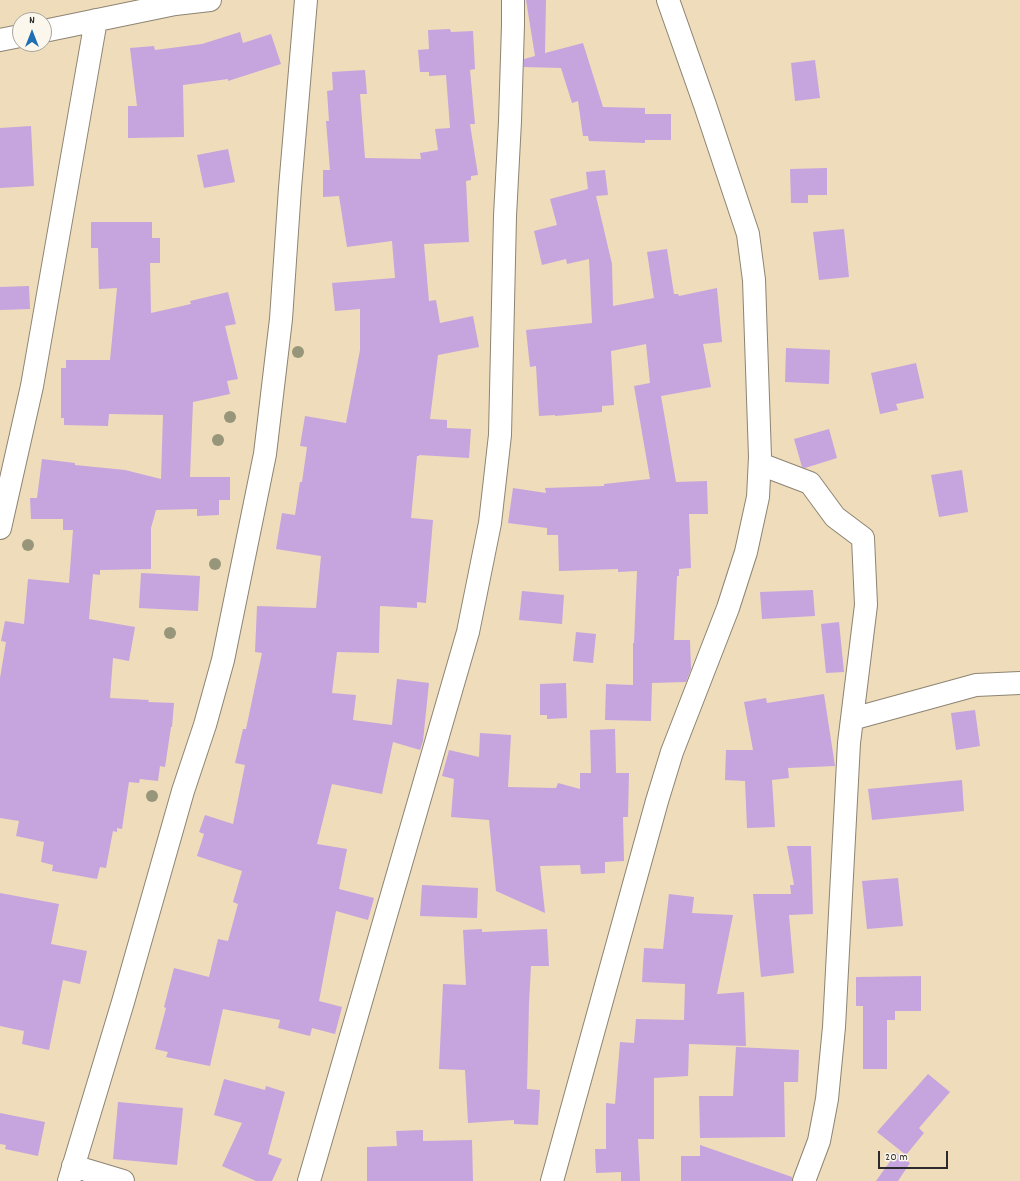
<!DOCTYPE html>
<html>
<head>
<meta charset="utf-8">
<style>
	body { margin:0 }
	#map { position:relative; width:1020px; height:1181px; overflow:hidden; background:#efdcbb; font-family:Dekko,sans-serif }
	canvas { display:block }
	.north { position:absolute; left:12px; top:12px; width:40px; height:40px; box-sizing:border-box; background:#fbf7ec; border:1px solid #a8a59f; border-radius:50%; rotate:0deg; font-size:11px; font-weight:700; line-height:16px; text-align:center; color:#2b2b2b }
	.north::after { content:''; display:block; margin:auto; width:14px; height:18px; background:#1f6fb2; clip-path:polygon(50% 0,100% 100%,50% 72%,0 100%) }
	.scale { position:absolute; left:878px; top:1151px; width:70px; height:18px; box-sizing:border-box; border:2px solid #2b2b2b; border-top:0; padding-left:5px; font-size:12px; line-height:14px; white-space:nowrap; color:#2b2b2b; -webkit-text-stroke:3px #fbf7ec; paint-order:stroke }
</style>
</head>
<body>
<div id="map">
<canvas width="1020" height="1181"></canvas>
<div class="north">N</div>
<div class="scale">20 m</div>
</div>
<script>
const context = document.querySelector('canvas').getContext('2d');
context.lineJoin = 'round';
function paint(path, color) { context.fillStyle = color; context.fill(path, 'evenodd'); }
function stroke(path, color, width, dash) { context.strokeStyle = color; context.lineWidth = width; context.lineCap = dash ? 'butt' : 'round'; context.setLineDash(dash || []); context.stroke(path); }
paint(new Path2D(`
	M526 0H546L545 53 583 43 603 107 645 108V114H671V140H645V143L589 141 588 136H583L578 101 572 103 561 68 524 67V59L535 56Z
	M450 29 451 32 473 31 475 69 470 70 475 124H470L478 175 471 176V180L466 181 469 242 424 244 429 301 436 300 440 323 473 316 479 347 438 355 430 419 447 420V428L471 429 469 458 419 455V456H417L411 518 433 520 426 603 417 602V608L380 606 379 653 337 652 332 693 356 695 353 720 392 725 397 679 429 683 423 741 420 750 393 742 382 794 332 784 317 844 347 849 339 889 374 898 368 920 336 911 319 1001 342 1007 335 1034 312 1028 310 1036 278 1028 280 1020 223 1009 210 1066 166 1057 168 1052 155 1049 166 1008 164 1007 174 968 209 977 218 939 228 941 238 904 233 902 242 871 197 856 204 834 199 832 205 815 233 824 245 765 235 763 243 729H246L262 653 255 652 257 606 316 608 321 556 276 549 282 513 295 515 300 482H302L307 447 300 446 305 416 346 423 360 350V309L335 311 332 283 395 278 392 241 347 247 339 196 323 197V170H330L326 121H329L327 91 333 90 332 72 365 70 367 94H360L365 158 421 159 420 153 438 150 435 129 450 128 446 75 429 76V72H420L418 50 429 49 428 30Z
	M240 32 243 43 271 34 281 64 228 81V79L183 85 184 137 128 138V106H137L130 48 154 46 155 50 202 44Z
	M815 60 820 98 795 101 791 63Z
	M31 126 34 186 0 188V128Z
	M228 149 235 182 204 188 197 155Z
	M827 168V195H808V203H791L790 169Z
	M605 170 608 195 596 196 612 264 613 306 654 298 647 252 667 249 674 294H678L679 296 717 288 722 342 703 344 711 387 661 396 676 482 707 481 708 514H689L691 568 679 569V576H677L674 640H690L691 669 686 682 652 683 651 721 605 720 606 684 633 685V643H634L637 571 618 572V569L559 571 558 535H547V528L508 523 513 488 546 493 545 488 604 486V484L650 479 634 386 650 383 646 344 611 351 614 405 602 406V412L555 416V415L539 416 536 366 530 367 526 330 592 323 589 259 567 264 566 259 542 265 534 231 557 225 550 199 588 189 586 172Z
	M91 222H152V238H160V263H150L151 313 191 304 190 301 228 292 236 324 225 326 238 379 227 381 230 394 193 402 190 477H230V500H219V515L197 516V509L156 510 151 528V569L100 570V575L93 574 89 619 135 627 129 661 113 658 110 698 149 700 148 702 174 703 172 727H171L165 767 160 766 158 781 140 779 139 783 129 782 122 829 117 828V832L113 831 106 868 100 867 97 879 52 871 53 865 41 862 44 842 16 836 19 821 0 818V678L6 642 1 641 5 621 24 624 28 579 69 583 73 530H63V519H31L30 498H37L42 459 75 463V465L125 470 161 479 163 415 109 414 108 426 64 425V418H61V368H66V360H110L117 288 99 289 98 248H91Z
	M844 229 849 277 819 280 813 232Z
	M29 286 30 309 0 310V287Z
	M786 348 830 350 829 384 785 382Z
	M916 363 924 398 896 404 898 410 880 414 871 373Z
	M829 429 837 458 805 468 802 467 794 439Z
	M962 470 968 512 939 517 931 475Z
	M141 573 200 576 198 611 139 608Z
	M813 590 815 616 762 619 760 592Z
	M522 591 564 595 562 624 519 620Z
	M839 622 844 672 826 673 821 624Z
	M576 632 596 634 593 663 573 661Z
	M566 683 567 718 547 719V715H540V684Z
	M824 694 835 766 788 768 789 778 772 780 775 827 747 828 745 781 725 780 726 750H753L744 702 766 698 767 703Z
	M975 710 980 746 956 750 951 713Z
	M615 729 616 773H629L628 817H623L624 861 605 862V873L581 874 580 865 540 866 545 913 496 891 489 820 451 817 454 779 442 776 449 750 479 757 480 733 511 735 508 787 556 788 558 783 580 789V773H591L590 730Z
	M962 780 964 811 872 820 868 789Z
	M787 846H811L813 914 789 915 794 973 761 977 753 894H791L790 885H794Z
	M898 878 903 926 867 929 862 881Z
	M422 885 478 888 477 918 420 916Z
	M0 893 59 904 51 944 87 951 80 984 63 980 49 1050 22 1044 24 1031 0 1026Z
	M669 894 694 897 692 913 733 915 717 994 744 992 746 1046 689 1044 688 1076 654 1078V1139H638L640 1181H621V1172L596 1173 595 1149H606V1103L615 1104 620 1042 634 1043 636 1019 684 1020 685 984 642 982 644 948 663 949Z
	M482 929V932L547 929 549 966H531L529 1003 527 1089 540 1090 538 1125 514 1124V1120L468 1123 465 1070 439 1069 443 984 466 985 463 930Z
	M921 976V1011H895V1020H887V1069H863V1006H856V977Z
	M736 1047 799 1050 798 1082H784L785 1137 700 1138 699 1096H733Z
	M928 1074 950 1092 919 1128 924 1133 906 1155 877 1132Z
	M224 1079 265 1090 266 1086 285 1092 268 1154 282 1159 272 1181H256L222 1166 242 1123 214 1115Z
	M118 1102 183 1108 177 1165 113 1159Z
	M0 1113 45 1122 38 1156 5 1149 6 1145 0 1144Z
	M423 1130V1141L472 1140 473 1181H367V1147L397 1146 396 1131Z
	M700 1145 792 1177V1181H681V1156H700Z
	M896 1153 910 1163 898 1181H876Z`), '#c6a4de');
const street = new Path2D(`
	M44 31 175 4 210 0
	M0 40 20 36
	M760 464 810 483 835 517 863 538 866 605 849 743 834 1027 827 1099 819 1141 804 1181
	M0 528 32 386 96 20
	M852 719 976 685 1020 683
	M73 1166 123 1181
	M69 1181 123 1002 183 791 205 725 223 660 265 454 281 319 290 188 306 0
	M309 1181 468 632 490 523 500 435 505 216 510 121 513 25V0
	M552 1181 657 801 672 752 728 608 746 552 758 497 760 457 754 280 748 234 705 105 668 0`);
stroke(street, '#8d8473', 24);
stroke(street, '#fff', 22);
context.fillStyle = '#97967a';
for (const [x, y] of [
	[298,352],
	[230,417],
	[218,440],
	[28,545],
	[215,564],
	[170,633],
	[152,796]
]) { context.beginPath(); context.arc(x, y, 6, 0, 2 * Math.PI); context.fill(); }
</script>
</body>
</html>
